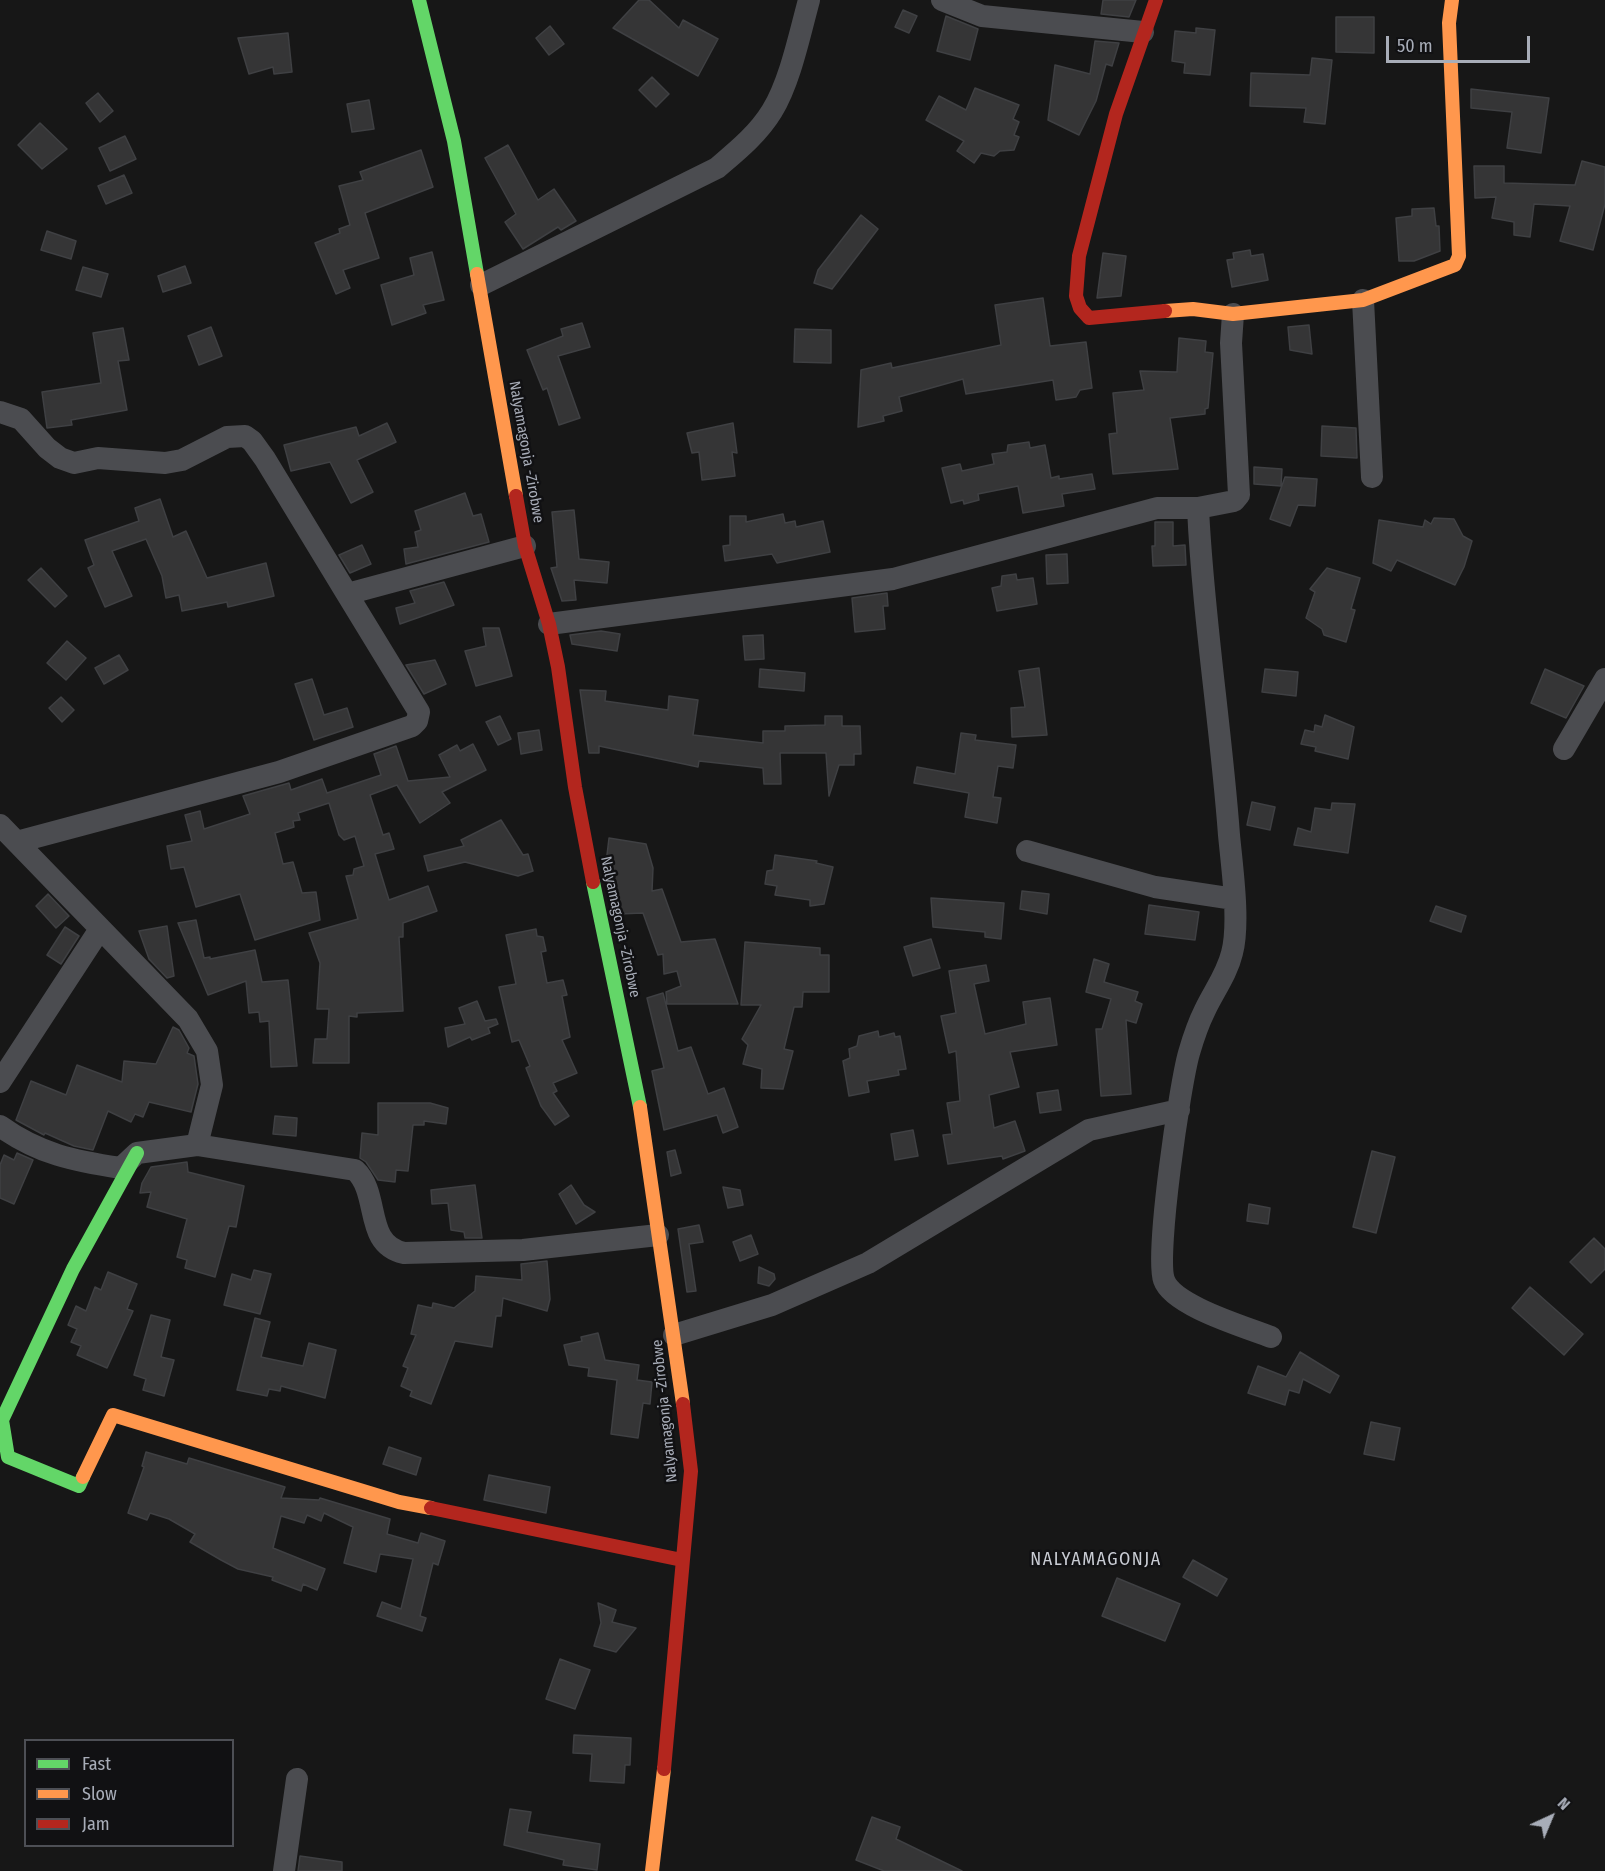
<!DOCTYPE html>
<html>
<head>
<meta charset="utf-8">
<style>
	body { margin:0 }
	#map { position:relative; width:1605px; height:1871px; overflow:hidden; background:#171717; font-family:"Fira Sans Condensed",sans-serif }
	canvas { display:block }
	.legend { position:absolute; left:24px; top:1739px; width:210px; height:108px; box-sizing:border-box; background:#111113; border:2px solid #4d4f55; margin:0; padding:8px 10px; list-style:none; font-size:18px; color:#a8adb8 }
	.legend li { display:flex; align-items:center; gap:12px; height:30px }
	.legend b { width:30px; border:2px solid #4d4f55 }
	.north { position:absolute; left:1521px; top:1787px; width:60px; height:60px; -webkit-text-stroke:4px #111113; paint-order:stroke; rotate:44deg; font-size:16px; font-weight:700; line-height:24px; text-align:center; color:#a8adb8 }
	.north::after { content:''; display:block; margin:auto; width:21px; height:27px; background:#a8adb8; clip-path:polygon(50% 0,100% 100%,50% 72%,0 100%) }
	.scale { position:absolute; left:1386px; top:36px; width:144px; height:27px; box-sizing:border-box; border:3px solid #a8adb8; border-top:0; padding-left:8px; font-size:18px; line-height:21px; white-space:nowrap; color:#a8adb8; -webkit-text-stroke:4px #111113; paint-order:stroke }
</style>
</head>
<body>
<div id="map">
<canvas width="1605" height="1871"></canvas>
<ul class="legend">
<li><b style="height:8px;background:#63d668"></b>Fast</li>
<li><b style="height:8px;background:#ff974d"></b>Slow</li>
<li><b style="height:8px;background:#b3261e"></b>Jam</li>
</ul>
<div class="north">N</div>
<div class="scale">50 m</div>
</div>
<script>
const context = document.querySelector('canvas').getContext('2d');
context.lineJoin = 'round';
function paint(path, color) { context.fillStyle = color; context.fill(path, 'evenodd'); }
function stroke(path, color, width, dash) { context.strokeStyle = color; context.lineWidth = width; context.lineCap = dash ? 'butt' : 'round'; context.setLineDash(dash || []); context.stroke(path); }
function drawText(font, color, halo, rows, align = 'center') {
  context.font = font + ' "Fira Sans Condensed",sans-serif'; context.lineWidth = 5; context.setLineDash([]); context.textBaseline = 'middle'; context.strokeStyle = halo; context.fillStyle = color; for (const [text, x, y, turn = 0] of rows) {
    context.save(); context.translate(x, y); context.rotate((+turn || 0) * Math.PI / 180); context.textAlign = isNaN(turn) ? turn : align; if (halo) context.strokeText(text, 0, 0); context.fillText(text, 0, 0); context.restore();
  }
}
const building = new Path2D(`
	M639 0H649L679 28 683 20 718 39 698 76 613 28Z
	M1103 0H1136L1129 17 1101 14Z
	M903 10 917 16 909 33 895 27Z
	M946 16 978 29 970 60 937 51Z
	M1336 17H1374V53L1336 52Z
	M550 26 564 44 549 55 536 38Z
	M1196 28 1215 30 1210 75 1184 73 1185 63 1172 61 1175 31 1196 33Z
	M288 33 292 72 274 74 273 67 249 74 238 38Z
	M1095 41 1119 43 1112 66 1106 64 1096 101 1079 135 1048 120 1055 65 1090 74Z
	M1312 58 1332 60 1325 124 1304 122 1306 108 1250 106 1251 73 1310 75Z
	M652 77 669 94 656 107 639 90Z
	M975 88 1019 105 1013 119 1019 122 1014 135 1019 137 1014 150 1000 151 994 156 981 153 974 163 957 151 964 141 926 120 939 96 966 110Z
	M1471 89 1549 98 1541 153 1507 148 1512 112 1471 108Z
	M98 93 113 111 100 122 86 103Z
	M369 100 374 129 352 132 347 104Z
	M40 123 67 149 42 169 18 145Z
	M125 136 136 159 110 171 99 148Z
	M508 145 538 200 554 189 576 221 561 230 558 227 523 249 505 222 516 214 485 158Z
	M421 150 433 187 365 213 379 258 343 270 350 288 336 294 315 243 340 233 339 229 350 225 339 186 363 180 360 172Z
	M1582 161 1605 167V204L1593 250 1560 241 1570 206 1534 204 1530 237 1514 235V222L1492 218 1496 197 1475 198 1474 166H1504V183L1575 185Z
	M124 175 132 193 106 204 98 186Z
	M1434 208 1436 226H1439L1440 251 1414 261H1399L1396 218 1412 216V209Z
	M861 215 878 229 832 289 814 283 818 270Z
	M47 231 76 241 71 259 41 250Z
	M1250 250 1251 256 1263 254 1268 280 1232 287 1227 260 1234 259 1233 253Z
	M432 252 444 300 423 305 426 313 392 325 381 285 414 275 410 258Z
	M1103 253 1126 256 1121 296 1097 298Z
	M185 266 191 283 163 292 158 276Z
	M83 267 108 274 101 297 76 290Z
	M1043 298 1050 346 1086 342 1092 388 1080 390 1076 397 1056 400 1053 380 966 394 963 379 899 397 902 411 883 416 884 421 858 427 861 370 891 363 892 368 1001 345 995 305Z
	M582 323 590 347 558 356 580 418 559 425 547 388 543 390 527 350 563 336 561 329Z
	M1309 325 1312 354 1290 350 1288 327Z
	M211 327 222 356 199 365 188 336Z
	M123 328 129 360 118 361 127 410 71 420 72 425 47 428 42 392 101 383 93 333Z
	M795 329 831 330V363L794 362Z
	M1179 338 1206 341 1205 352 1213 353 1208 408 1205 409V414L1170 418 1178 469 1113 474 1109 434 1117 433 1113 393 1144 390 1140 371 1177 372Z
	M387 423 396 442 357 460 373 492 351 503 330 462 291 471 284 445 356 427 359 436Z
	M733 423 737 453 732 452 735 476 702 480 699 452 692 453 687 433Z
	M1322 426 1356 428 1357 458 1321 456Z
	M1029 442 1030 448 1045 445 1051 478 1059 476V479L1092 474 1095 489 1062 494 1064 506 1023 513 1018 486 978 494 979 500 964 504 963 500 951 503 942 468 960 464 962 471 994 464 992 454 1007 452 1008 445Z
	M1254 467 1282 469 1281 486 1254 484Z
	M1285 477 1317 479 1315 506 1298 505 1290 526 1270 519Z
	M465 493 473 516 481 514 489 542 406 564 404 549 418 547 415 532 421 530 415 511Z
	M160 499 173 537 186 531 207 578 266 563 274 596 228 607 227 602 182 611 179 595 166 598 162 576 146 539 112 551 132 596 105 607 88 568 94 565 85 540 139 521 135 508Z
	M574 510 579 559 609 562 607 583 574 580 576 600 562 601 551 568 557 567 552 512Z
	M783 514 785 523 795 521 796 527 823 521 830 552 777 563 772 554 725 561 723 546 730 545V516H746V522Z
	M1434 518 1454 519 1463 536 1472 541 1464 567 1455 585 1397 560 1391 571 1373 563 1379 520 1423 527 1425 520 1431 524Z
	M1155 522H1173V546L1185 545 1186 565 1153 566 1152 546H1155Z
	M362 545 371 564 350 573 339 555Z
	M1067 554 1068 583 1047 584 1046 555Z
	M41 568 67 596 55 607 28 580Z
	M1327 568 1360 578 1351 609 1355 610 1346 642 1324 635 1322 629 1306 618 1315 592 1310 589Z
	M1016 574 1017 580 1033 578 1037 604 997 611 992 588 1001 586 1002 576Z
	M444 582 454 605 400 624 396 608 415 603 410 591Z
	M887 593 888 606H883L885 629 855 632 852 598Z
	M483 628H499L512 676 476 686 465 651 486 646Z
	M601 631 620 634 617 651 572 644 570 635Z
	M763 635 764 659 745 660 743 636Z
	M67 641 86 658 66 680 47 663Z
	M119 655 128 670 104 684 95 668Z
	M435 660 446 684 424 694 406 665Z
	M1039 668 1047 735 1012 737 1011 708 1025 707 1019 671Z
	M760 669 805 673 804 691 759 687Z
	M1265 669 1298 672 1296 696 1262 692Z
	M1545 669 1584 686 1566 718 1531 703Z
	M312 679 324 715 347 708 353 727 314 740 295 684Z
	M580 690 606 691 605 701 668 710 669 696 698 700 693 735 763 743V731H785V726L825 725V716H842V726H860L861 754H854V765H839L829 796 826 753H780L781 784H764L763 768 699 761 698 767 599 746V753H589Z
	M61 697 74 710 62 722 49 708Z
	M1325 715 1354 727 1348 759 1315 751 1316 747 1301 744 1305 730 1314 732 1315 725 1322 727Z
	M500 716 511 739 498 745 486 722Z
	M539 730 542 750 521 754 518 733Z
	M961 733 976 735 975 740 1016 745 1013 768 998 766 993 797 1001 798 997 823 965 817 969 793 914 783 917 767 955 774Z
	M473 744 486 770 442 792 450 803 420 823 397 785 370 795 383 835 389 833 394 849 375 854 389 900 428 886 437 911 403 923V937H399L403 1011 357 1013V1017L349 1016V1063H313L315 1039H327L329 1009H317L320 963 309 933 358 919 346 876 353 875 354 869 364 866 355 836 344 840 339 835 329 803 298 813 300 820 293 821 294 827 275 833 283 864 293 862 302 893 316 892 320 920 255 940 240 894 196 907 184 867 171 869 167 846 192 841 185 815 200 811 204 829 250 814 243 796 289 783 291 790 322 779 327 793 381 775 374 754 396 746 408 781 450 777 439 755 457 745 460 751Z
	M1252 802 1275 807 1270 830 1247 825Z
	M1332 803 1355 804 1348 853 1294 845 1298 828 1311 832 1315 808 1331 810Z
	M501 820 523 855 528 854 533 871 518 876 465 862 428 871 424 856 464 846 461 840Z
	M609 838 646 844 653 868 652 891 662 889 681 942 715 939 738 1004H667L666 992 681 986 677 971 664 974 663 954 658 955 643 913 618 914 607 855Z
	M775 855 817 861 816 863 833 867 824 904 810 906V900L775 895 777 886 765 884 767 871 773 870Z
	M1022 891 1049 894 1047 914 1020 909Z
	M48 894 69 916 56 928 36 906Z
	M931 898 1004 903 1001 939 985 937V932L933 927Z
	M1149 905 1199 912 1195 940 1145 934Z
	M1436 906 1466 916 1461 932 1430 921Z
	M196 920 204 958 210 957V959L255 950 262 982 288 980 297 1066 271 1067 269 1021 260 1022 259 1012 249 1013 246 981 208 995 178 923Z
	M167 926 174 976 167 978 149 959 139 931Z
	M65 927 79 936 61 964 47 955Z
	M536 929 537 936 543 937 546 951 541 952 547 983 563 980 567 995 562 996 570 1037 562 1040 577 1073 553 1083 557 1091 553 1093 569 1116 555 1125 541 1106 526 1068 530 1066 519 1040 512 1042 499 987 516 984 506 935Z
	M931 939 940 968 913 976 904 947Z
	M745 942 820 948V955H829V992H803L802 1007H794L784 1049 793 1051 783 1089 761 1088 762 1069 743 1064 748 1045 742 1039 761 1005H741Z
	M1094 959 1109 964 1104 982 1138 992 1135 1001 1142 1004 1136 1023 1126 1020 1131 1094 1101 1096 1096 1029H1102L1111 999 1086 992Z
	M986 965 989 981 974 984 985 1034 1026 1024 1023 1002 1050 998 1057 1045 1010 1052 1019 1087 989 1095 994 1128 1015 1121 1025 1151 1003 1159 1002 1156 948 1164 943 1135 952 1134 947 1103 960 1101 956 1051 949 1053 941 1016 956 1013 949 971Z
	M663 993 678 1051 691 1047 708 1094 724 1088 738 1127 723 1133 717 1115 664 1130 652 1071 664 1068 647 998Z
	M477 1001 485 1021 496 1019 498 1024 488 1028 490 1033 472 1040 470 1037 448 1047 445 1028 465 1024 459 1008Z
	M173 1027 179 1030 189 1048 187 1053 194 1056 198 1084 191 1112 149 1102 143 1117 135 1114 131 1122 108 1111 93 1150 74 1146 45 1133 44 1135 16 1120 31 1081 66 1095 77 1065 122 1082 124 1061 156 1064Z
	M878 1031 879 1037 894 1033 895 1037 900 1036 906 1069 898 1070 899 1075 867 1081 869 1092 849 1096 843 1061 850 1058 849 1049 857 1046 859 1036Z
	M1058 1090 1061 1110 1040 1113 1037 1093Z
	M378 1103H430L448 1108 446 1124 424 1121V1125H413L408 1171 396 1170 395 1182 378 1180 366 1162 360 1158 362 1133 378 1135Z
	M275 1116 297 1118 296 1136 273 1134Z
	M913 1130 918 1156 895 1160 891 1134Z
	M675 1150 681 1173 671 1176 667 1152Z
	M1372 1151 1395 1157 1376 1233 1353 1227Z
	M17 1153 33 1160 14 1204 0 1198V1165L4 1155 14 1160Z
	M187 1162 188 1172 244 1186 236 1227 229 1226 215 1277 185 1268 187 1260 177 1257 187 1219 147 1207 151 1192 140 1193 142 1183 151 1167Z
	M475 1185 482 1238H465L464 1232 451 1230 448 1203 432 1204 431 1190Z
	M571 1185 584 1205 595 1212 576 1224 559 1194Z
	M723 1187 740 1190 743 1205 728 1208Z
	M1249 1204 1270 1208 1268 1224 1247 1221Z
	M699 1225 703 1242 689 1244 696 1291 687 1292 678 1229Z
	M751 1235 758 1254 740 1261 733 1242Z
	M1594 1238 1605 1249V1269L1591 1283 1570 1262Z
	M547 1261 550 1299 547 1311 503 1298 501 1316H496L492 1347 455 1341 431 1404 410 1396 412 1391 401 1386 408 1368 403 1366 416 1335 411 1334 418 1305 432 1308 433 1303 454 1308 475 1291 476 1276 522 1280 521 1264Z
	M759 1267 774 1274 775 1279 769 1286 758 1283Z
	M254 1270 271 1274 260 1314 224 1305 232 1274 251 1280Z
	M108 1272 137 1284 127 1309 133 1311 107 1368 77 1355 81 1346 71 1342 77 1329 68 1325 76 1306 86 1311 95 1287 101 1290Z
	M1530 1287 1583 1334 1564 1355 1512 1308Z
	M151 1315 170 1320 161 1357 174 1360 164 1396 143 1390 146 1379 134 1375Z
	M255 1318 270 1322 261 1357 303 1366 309 1343 336 1350 325 1398 281 1386 280 1391 269 1389 267 1396 237 1390Z
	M598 1333 605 1360 639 1365 637 1380 652 1382 650 1404 643 1403 638 1438 611 1434 617 1380 588 1376 589 1368 569 1365 564 1345 582 1341 581 1337Z
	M1300 1352 1339 1376 1330 1393 1303 1379 1299 1393 1289 1390 1285 1405 1248 1393 1258 1366 1286 1377Z
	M1371 1422 1400 1428 1394 1460 1364 1454Z
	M389 1447 421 1458 416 1475 383 1464Z
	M146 1452 187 1464 189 1458 285 1487 281 1498 319 1500 320 1498 390 1519 387 1534 418 1543 421 1533 445 1541 438 1565 433 1563 420 1616 426 1618 422 1631 377 1616 382 1602 401 1609 413 1559 380 1554 376 1572 344 1563 353 1527 324 1513 321 1521 307 1515 304 1523 281 1516 273 1548 325 1569 317 1590 303 1584 301 1591 272 1580 273 1577 238 1569 221 1560 190 1542 195 1534 169 1519 150 1513 147 1520 128 1513 144 1467 142 1466Z
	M489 1475 550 1487 546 1513 484 1500Z
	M1193 1560 1227 1579 1217 1596 1183 1577Z
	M1117 1578 1180 1604 1165 1641 1102 1616Z
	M598 1603 616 1610 612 1622 636 1628 616 1652 594 1646 601 1623Z
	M560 1659 590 1670 575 1709 546 1699Z
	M574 1735 631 1738 630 1765H625L624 1783 590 1781 592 1754 573 1753Z
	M510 1809 531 1812 527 1832 600 1844 597 1870 563 1865 564 1860 504 1845Z
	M872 1817 900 1827 896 1839 962 1871H884L856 1860Z
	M300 1856 342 1862V1871H298Z`);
paint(building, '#353536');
stroke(building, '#3f4043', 1.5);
stroke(new Path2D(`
	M942 0 982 16 1143 32
	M481 285 717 168C737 151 758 134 772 111 790 82 800 33 809 0
	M1363 300 1372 477
	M0 412 21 419 47 448 60 458 74 463 98 458 165 463 182 460 227 437 245 436 252 441 265 459 347 594 525 546
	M1198 508C1203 617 1221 726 1229 835 1232 867 1240 923 1232 953 1227 974 1214 991 1205 1010 1198 1024 1193 1039 1189 1053 1180 1084 1155 1255 1164 1280 1173 1306 1246 1327 1271 1337
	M549 624 893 579 1157 508H1198L1234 501 1239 495 1231 343 1233 314
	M1564 749 1605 679
	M0 825 188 1019 207 1051 212 1085 197 1145
	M17 842 279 772 412 726 417 721 419 712 347 594
	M1027 851 1155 887 1234 899
	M0 1082 100 929
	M0 1126C39 1154 74 1161 121 1168L137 1153 197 1145 355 1170C381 1194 363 1244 404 1253L523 1250 658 1235
	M674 1335 772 1305 868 1263 1089 1130 1179 1110
	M284 1871 297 1779`), '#4b4c50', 22);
stroke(new Path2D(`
	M419 0 454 141 477 274
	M593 882 640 1107
	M83 1477 79 1486 8 1457 2 1420 73 1269 137 1153`), '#63d668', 14);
stroke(new Path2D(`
	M477 274 516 496
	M1165 311 1193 309 1233 314 1363 300 1455 265 1459 256 1449 23 1452 0
	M640 1107 683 1404
	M83 1477 113 1415 399 1502 431 1508
	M652 1871 664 1769`), '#ff974d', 14);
stroke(new Path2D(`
	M1156 0 1116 114 1079 256 1076 296 1080 308 1089 318 1165 311
	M516 496 525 546 549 624 558 667 575 787 593 882
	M431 1508 682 1560
	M664 1769 691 1471 683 1404`), '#b3261e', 14);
drawText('15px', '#a8adb8', '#111113', [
	["Nalyamagonja -Zirobwe",526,452,80],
	["Nalyamagonja -Zirobwe",620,927,78],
	["Nalyamagonja -Zirobwe",665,1411,-96]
]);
context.letterSpacing = '1.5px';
drawText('18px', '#c9ccd4', '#111113', [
	["NALYAMAGONJA",1096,1560]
]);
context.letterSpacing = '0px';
</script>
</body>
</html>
